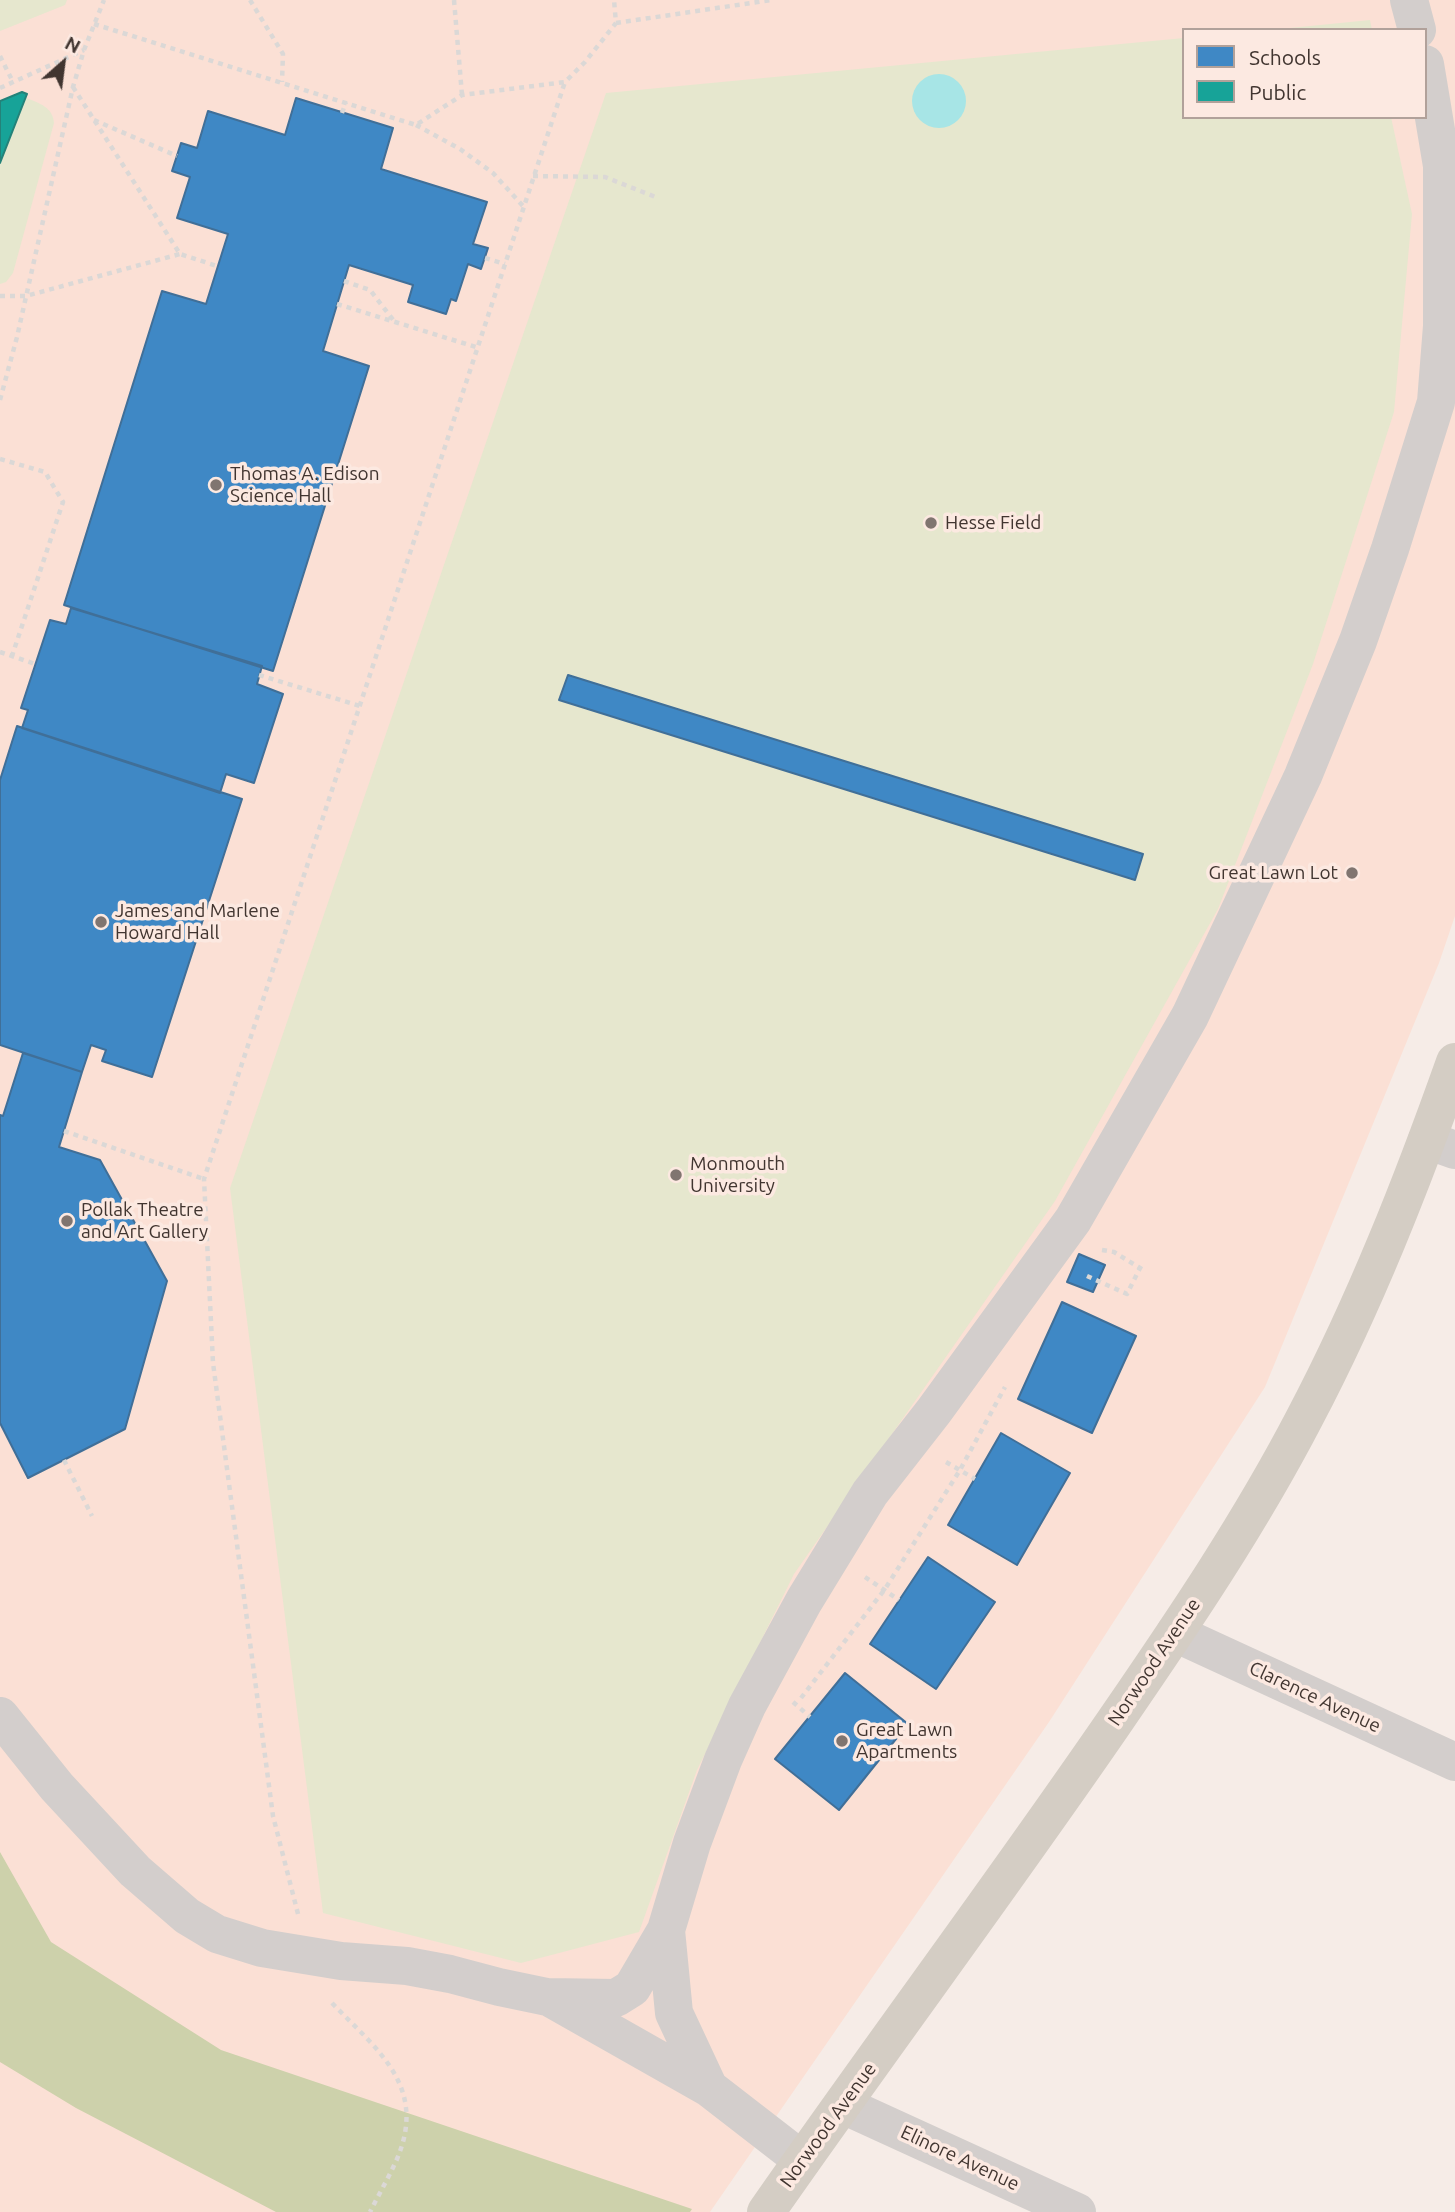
<!DOCTYPE html>
<html>
<head>
<meta charset="utf-8">
<style>
	body { margin:0 }
	#map { position:relative; width:1455px; height:2212px; overflow:hidden; background:#f6ece7; font-family:Ubuntu,sans-serif }
	canvas { display:block }
	.legend { position:absolute; left:1182px; top:28px; width:245px; height:91px; box-sizing:border-box; background:#fce9e1; border:2px solid #b1a19a; margin:0; padding:9px 12px; list-style:none; font-size:21px; color:#413530 }
	.legend li { display:flex; align-items:center; gap:14px; height:35px }
	.legend b { width:35px; border:2px solid #b1a19a }
	.north { position:absolute; left:28px; top:28px; width:70px; height:70px; -webkit-text-stroke:5px #fce9e1; paint-order:stroke; rotate:28deg; font-size:19px; font-weight:700; line-height:28px; text-align:center; color:#413530 }
	.north::after { content:''; display:block; margin:auto; width:24px; height:32px; background:#413530; clip-path:polygon(50% 0,100% 100%,50% 72%,0 100%) }
</style>
</head>
<body>
<div id="map">
<canvas width="1455" height="2212"></canvas>
<ul class="legend">
<li><b style="height:19px;background:#3f88c5"></b>Schools</li>
<li><b style="height:19px;background:#17a398"></b>Public</li>
</ul>
<div class="north">N</div>
</div>
<script>
const context = document.querySelector('canvas').getContext('2d');
context.lineJoin = 'round';
function paint(path, color) { context.fillStyle = color; context.fill(path, 'evenodd'); }
function stroke(path, color, width, dash) { context.strokeStyle = color; context.lineWidth = width; context.lineCap = dash ? 'butt' : 'round'; context.setLineDash(dash || []); context.stroke(path); }
function drawText(font, color, halo, rows, align = 'center') {
  context.font = font + ' Ubuntu,sans-serif'; context.lineWidth = 7; context.setLineDash([]); context.textBaseline = 'middle'; context.strokeStyle = halo; context.fillStyle = color; for (const [text, x, y, turn = 0] of rows) {
    context.save(); context.translate(x, y); context.rotate((+turn || 0) * Math.PI / 180); context.textAlign = isNaN(turn) ? turn : align; if (halo) context.strokeText(text, 0, 0); context.fillText(text, 0, 0); context.restore();
  }
}
paint(new Path2D(`
	M0 0H1455V916L1439 963 1265 1387 1049 1722 710 2212H0ZM1184 30H1425V117H1184Z`), '#fbe0d5');
paint(new Path2D(`
	M0 0H67L65 5 0 31Z
	M1370 20 1372 30H1270Z
	M1184 38V117H1391L1412 214 1394 412 1313 664 1218 909 1055 1201 794 1574 697 1770 639 1932 521 1963 323 1913 230 1188 606 93Z
	M26 98C39 103 53 107 54 123L13 273 6 282 0 284V163Z`), '#e6e7ce');
paint(new Path2D(`
	M0 1852 51 1942 221 2050 692 2209 690 2212H276L76 2108 0 2062Z`), '#cdd1ab');
paint(new Path2D(`
	M912 101a27 27 0 1 1 54 0a27 27 0 1 1-54 0Z`), '#a7e5e6');
const schools = new Path2D(`
	M296 98 393 128 381 169 487 202 473 244 488 248 481 269 468 264 456 301 451 299 446 314 408 302 413 285 349 265 323 351 369 366 273 671 64 605 162 291 206 304 228 234 177 218 190 177 172 171 181 143 197 148 208 111 285 135Z
	M71 608 262 666 257 684 283 694 254 783 226 774 220 793 22 728 28 710 21 708 50 620 66 624Z
	M568 675 1143 854 1135 880 559 700Z
	M17 726 242 799 152 1077 102 1061 106 1050 91 1045 82 1072 0 1045V780Z
	M23 1053 82 1072 59 1147 100 1160 167 1281 125 1429 28 1478 0 1423V1115L3 1116Z
	M1079 1254 1105 1265 1093 1292 1067 1282Z
	M1062 1302 1136 1336 1092 1433 1018 1399Z
	M1001 1433 1070 1473 1017 1565 948 1525Z
	M928 1557 995 1602 936 1689 870 1644Z
	M845 1673 908 1724 839 1810 775 1759Z`);
paint(schools, '#3f88c5');
stroke(schools, '#406f98', 2);
const public = new Path2D(`
	M22 92 27 94 0 163V101Z`);
paint(public, '#17a398');
stroke(public, '#248279', 2);
stroke(new Path2D(`
	M250 0 283 54 282 82
	M454 0 462 95
	M616 23 771 0
	M94 24 416 125 462 95 565 82 585 62 616 23 614 0
	M0 56 13 82
	M73 87 180 254 217 266
	M0 88 84 50
	M342 113 346 102
	M94 120 177 156
	M416 125 460 149 493 173 523 206
	M533 176 605 177 658 198
	M485 258 505 264
	M344 281 370 290 394 321
	M0 296H26L180 254
	M337 304 479 348
	M0 400 17 337 73 87 84 50 104 0
	M0 459 45 472 63 502 12 656
	M0 652 35 664
	M259 675 360 706
	M64 1131 204 1179
	M1102 1250 1114 1252 1140 1268 1143 1263
	M1087 1276 1127 1294 1140 1268
	M64 1460 92 1516
	M946 1462 975 1479
	M865 1577 899 1600
	M801 1698 885 1589 960 1470 1005 1387
	M793 1702 810 1717
	M298 1914 273 1816 213 1363 204 1179 565 82
	M332 2003C377 2050 428 2086 397 2159 389 2177 379 2194 370 2212`), '#dbd8d6', 4.5, [5, 5]);
stroke(new Path2D(`
	M1409 0 1417 30
	M1427 1140 1455 1150
	M1175 1633 1455 1762
	M0 1716 57 1787 135 1871 187 1916 217 1934 262 1948 341 1961 407 1966 450 1974 499 1987 547 1997 616 1998 632 1988 666 1930 692 1843 723 1760 747 1706 804 1601 870 1493 934 1411 1073 1220 1190 1016 1303 776 1358 641 1390 549 1436 402 1442 326V166L1425 64
	M666 1930 674 2013 709 2088
	M552 1999 709 2088 802 2160
	M843 2105 1077 2212`), '#d3cecc', 38);
stroke(new Path2D(`
	M766 2212C881 2047 1001 1887 1115 1721 1183 1622 1250 1523 1305 1417 1365 1303 1412 1183 1455 1062`), '#d4cdc4', 38);
for (const [x, y, r, color] of [
	[216,485,7,"#807570"],
	[931,523,7,"#807570"],
	[1352,873,7,"#807570"],
	[101,922,7,"#807570"],
	[676,1175,7,"#807570"],
	[67,1221,7,"#807570"],
	[842,1741,7,"#807570"]
]) { const dot = new Path2D(); dot.arc(x, y, r, 0, 2 * Math.PI); context.fillStyle = color; context.fill(dot); stroke(dot, '#fce9e1', 2.5); }
drawText('19px', '#413530', '#fce9e1', [
	["Thomas A. Edison",230,474],
	["Science Hall",230,496],
	["Hesse Field",945,523],
	["Great Lawn Lot",1338,873,"right"],
	["James and Marlene",115,911],
	["Howard Hall",115,933],
	["Monmouth",690,1164],
	["University",690,1186],
	["Pollak Theatre",81,1210],
	["and Art Gallery",81,1232],
	["Great Lawn",856,1730],
	["Apartments",856,1752]
], 'left');
drawText('19px', '#413530', '#fce9e1', [
	["Norwood Avenue",1154,1662,-56],
	["Clarence Avenue",1315,1697,25],
	["Norwood Avenue",828,2125,-54],
	["Elinore Avenue",960,2158,25]
]);
</script>
</body>
</html>
